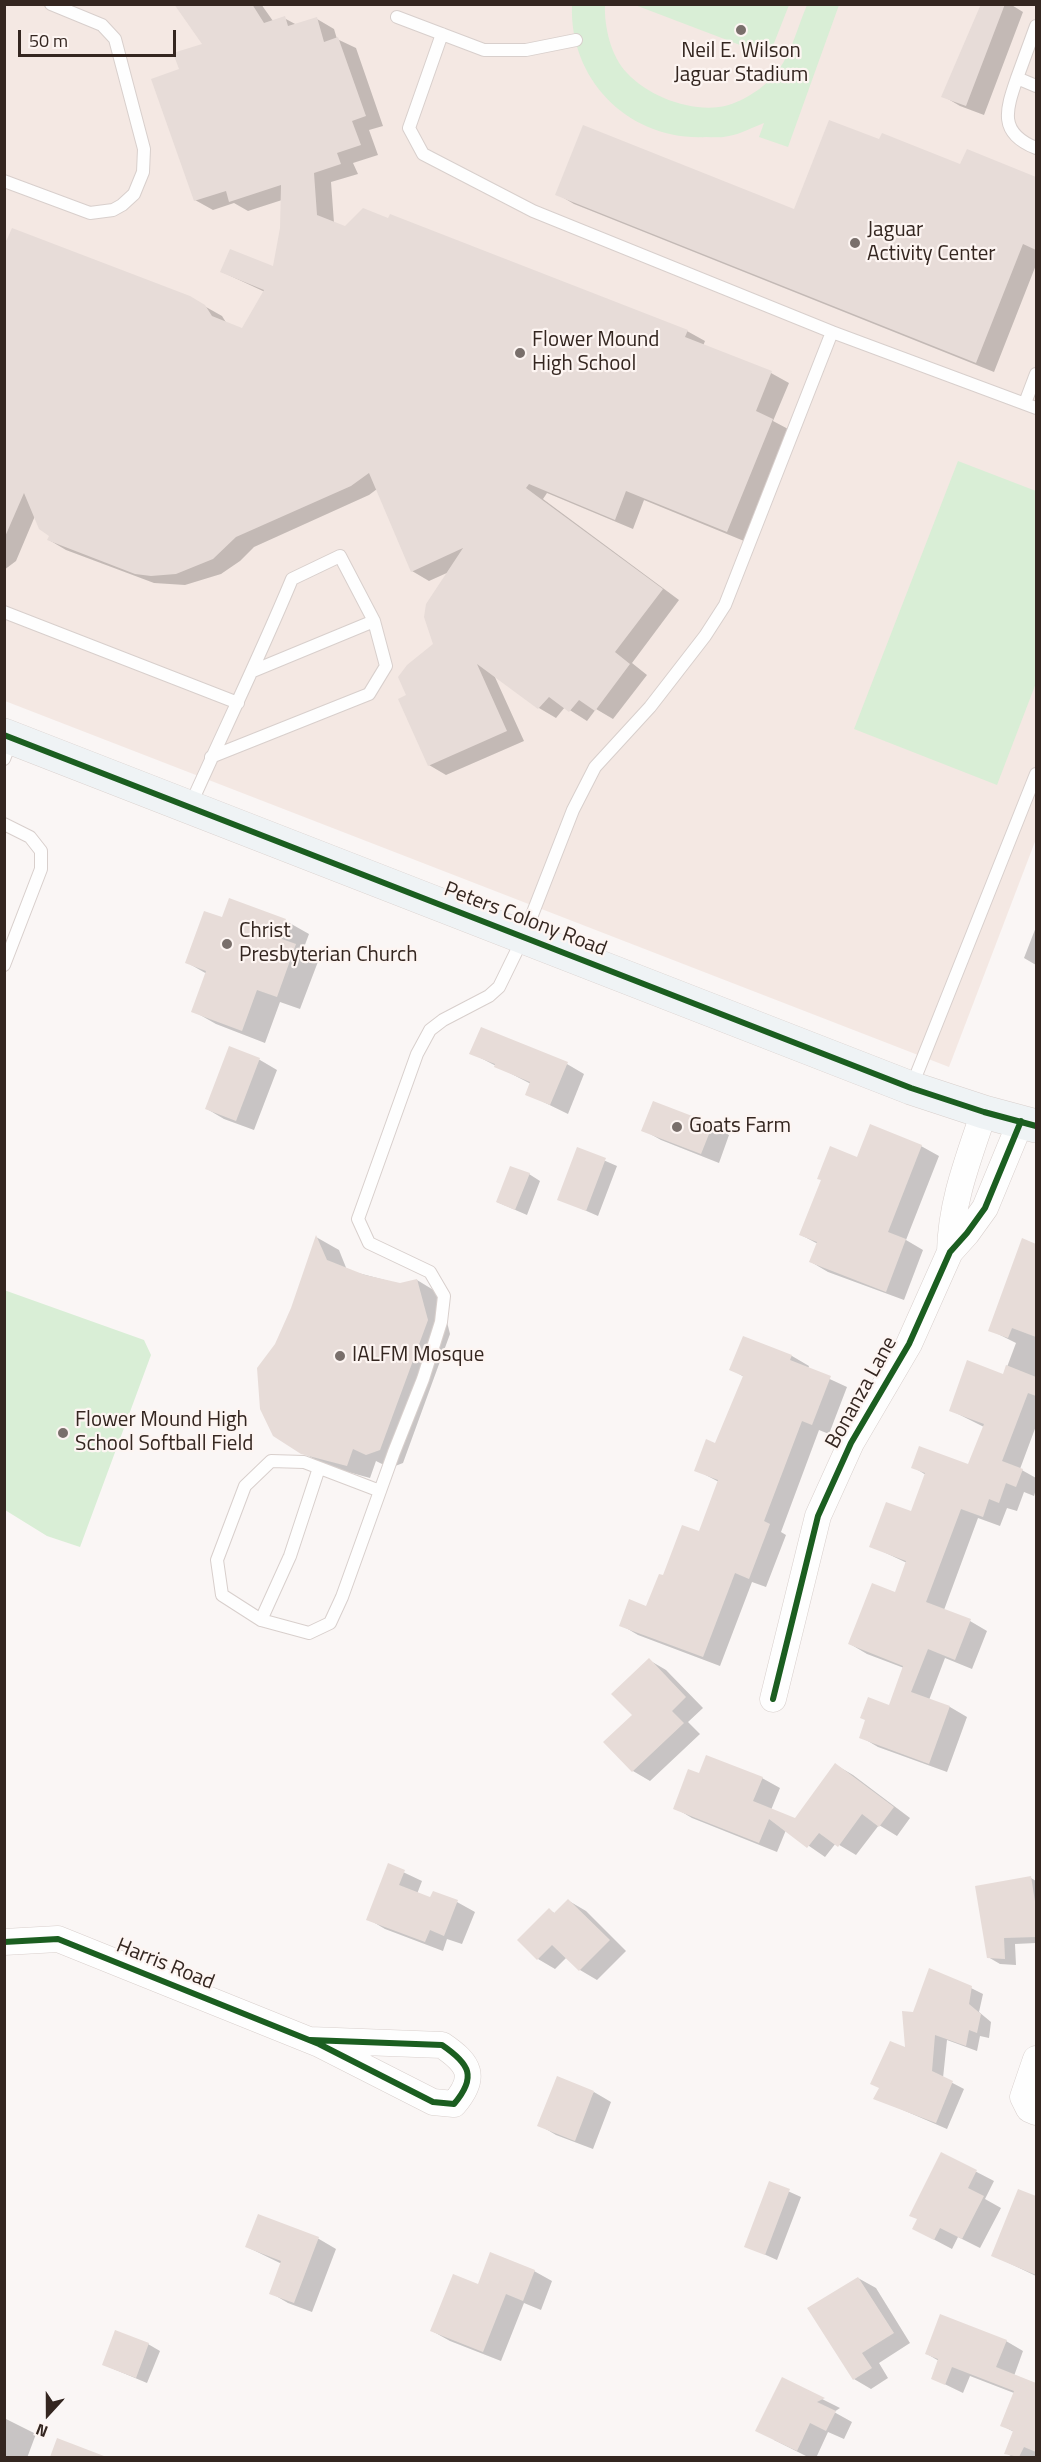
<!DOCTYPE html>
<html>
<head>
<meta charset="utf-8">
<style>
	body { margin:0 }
	#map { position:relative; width:1041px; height:2462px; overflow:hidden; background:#faf6f5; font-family:"Titillium Web",sans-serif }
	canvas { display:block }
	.frame { position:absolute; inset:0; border:6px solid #342620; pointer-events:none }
	.north { position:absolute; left:18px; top:2384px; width:60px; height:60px; -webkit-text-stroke:4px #fdf5f2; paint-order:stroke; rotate:201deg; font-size:16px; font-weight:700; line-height:24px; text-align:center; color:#342620 }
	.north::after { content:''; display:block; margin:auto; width:21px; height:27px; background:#342620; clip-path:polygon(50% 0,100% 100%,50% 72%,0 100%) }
	.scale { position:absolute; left:18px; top:30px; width:158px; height:27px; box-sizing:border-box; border:3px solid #342620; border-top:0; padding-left:8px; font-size:18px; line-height:21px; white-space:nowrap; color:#342620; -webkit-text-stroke:4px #fdf5f2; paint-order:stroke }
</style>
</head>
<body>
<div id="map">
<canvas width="1041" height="2462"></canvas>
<div class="frame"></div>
<div class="north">N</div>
<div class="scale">50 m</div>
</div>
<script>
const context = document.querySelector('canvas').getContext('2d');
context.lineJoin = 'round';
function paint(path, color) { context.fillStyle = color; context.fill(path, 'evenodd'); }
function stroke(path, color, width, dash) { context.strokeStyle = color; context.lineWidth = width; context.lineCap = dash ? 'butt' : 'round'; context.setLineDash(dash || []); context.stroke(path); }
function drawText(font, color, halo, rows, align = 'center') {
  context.font = font + ' "Titillium Web",sans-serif'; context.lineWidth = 4.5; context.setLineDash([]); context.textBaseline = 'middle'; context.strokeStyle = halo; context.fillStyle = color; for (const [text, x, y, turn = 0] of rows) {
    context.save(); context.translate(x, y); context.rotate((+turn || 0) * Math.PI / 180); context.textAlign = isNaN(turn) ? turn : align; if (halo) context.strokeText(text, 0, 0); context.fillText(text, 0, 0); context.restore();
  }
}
paint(new Path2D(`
	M4 5H1036V839L949 1067 5 701Z`), '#f4e8e3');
paint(new Path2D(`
	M572 5H605C604 26 611 57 627 73 648 96 688 111 719 107 737 105 759 91 771 79 790 60 797 28 807 5H839L788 147 759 137 764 123C753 127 741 134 729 136 722 138 713 137 706 137 629 141 569 80 572 5Z
	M635 5H789L769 56Z
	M958 461 1036 491V683L997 785 854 729Z
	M4 1290 144 1340 151 1355 80 1547 47 1536 5 1510Z`), '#d9eed6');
paint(new Path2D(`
	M175 4H261L273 21 284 18 297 25 317 19 334 29 337 39 356 48 383 126 369 130 378 155 353 163 358 174 331 182 334 223 345 227 389 220 390 216 687 331 705 341 703 346 771 373 789 383 773 421 790 430 744 541 644 500 633 529 547 493 543 499 679 600 632 663 647 675 613 719 596 709 587 721 565 707 556 718 539 708 494 675 524 741 446 775 429 765 408 696 435 644 449 572 429 581 412 571 377 489 369 495 254 547 240 561 221 574 185 585 154 583 66 550 49 540 51 536 35 516 16 561 4 570V240L190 298 222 316 227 324 243 330 265 292 222 272 274 269 282 228V200L248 211 234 203 213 210 195 200 181 70 204 45Z
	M983 4H1010L1023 12 984 115 960 106 943 96Z
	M880 141 961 166 968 151 1036 178V265L994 372 574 204 557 194 795 211Z
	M230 900 286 921 309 934 303 950 319 959 300 1009 280 1002 265 1043 216 1024 193 1011 207 974 186 962 223 919Z
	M1036 927V965L1024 958Z
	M230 1048 260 1060 277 1070 254 1130 224 1119 207 1109Z
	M471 1053 567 1064 584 1074 568 1114 527 1094 531 1084Z
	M712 1125 729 1135 719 1163 661 1140 643 1130Z
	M921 1146 939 1156 906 1240 923 1250 904 1300 828 1272 811 1262 818 1244 801 1235 858 1159Z
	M578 1149 617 1166 598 1216 559 1199Z
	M529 1174 540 1181 527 1215 497 1202Z
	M316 1237 339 1250 347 1270 400 1284 417 1280 440 1294 450 1334 403 1463 390 1468 376 1461 370 1478 326 1466 302 1452 276 1345 292 1309Z
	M1023 1240 1036 1245V1426L1020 1469 1036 1478V1489L1034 1496 1024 1492 1017 1511 1007 1508 1000 1526 978 1518 944 1610 970 1621 987 1631 972 1669 945 1658 929 1700 950 1707 967 1717 947 1772 878 1747 861 1737 890 1706 904 1668 867 1654 850 1644 896 1594 907 1563 871 1546 912 1513 926 1475 913 1467 969 1466 984 1427 950 1410 1004 1375 1016 1343 990 1330Z
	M744 1337 792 1356 809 1366 808 1369 847 1387 829 1434 819 1430 781 1532 786 1535 766 1587 752 1582 720 1666 638 1635 621 1625 647 1607 664 1577 699 1533 719 1482 696 1470 716 1445 744 1377 731 1369Z
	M649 1660 666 1670 703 1708 688 1722 700 1734 650 1781 633 1771 606 1742 634 1715Z
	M836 1765 853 1775 910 1818 897 1836 879 1825 856 1855 836 1843 825 1857 786 1830 777 1852 692 1818 675 1808 699 1775 762 1778 780 1788 771 1810 795 1820Z
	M388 1865 422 1881 417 1894 431 1899 457 1902 475 1912 462 1944 447 1939 443 1951 385 1929 368 1919Z
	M1031 1878 1036 1881V1943L1015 1944 1016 1965 1000 1964 988 1957Z
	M569 1901 586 1911 626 1951 597 1980 580 1970 567 1957 555 1969 538 1959 549 1910 556 1914Z
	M971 1988 983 1994 979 2012 991 2022 989 2038 980 2036 977 2051 947 2040 943 2078 964 2089 947 2129 875 2098 907 2049Z
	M594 2092 611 2102 593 2149 556 2135 539 2125Z
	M942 2154 994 2181 985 2199 1001 2208 980 2248 958 2237 952 2249 914 2229Z
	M770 2183 801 2197 777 2260 746 2246Z
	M1019 2191 1036 2198V2276L992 2255Z
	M259 2216 319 2239 336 2249 312 2312 288 2303 271 2293 282 2264 247 2247Z
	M534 2271 552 2281 541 2310 524 2303 501 2361 450 2341 432 2331 479 2286Z
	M858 2278 876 2288 910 2343 879 2363 888 2378 871 2389 854 2379Z
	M1006 2341 1023 2351 1014 2376 1036 2385V2458H1014L1006 2453 1014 2432 1001 2425 1014 2393 970 2376 963 2393 932 2378 939 2361 927 2354Z
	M148 2344 160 2351 147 2383 104 2365Z
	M782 2379 840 2408 834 2412 852 2422 844 2439 828 2432 816 2458H810L774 2440Z
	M4 2418 36 2434 27 2458H4Z
	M58 2440 102 2458H51Z`), '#0003');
paint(new Path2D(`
	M174 4H252L264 23 285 16 288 26 317 17 324 42 338 37 366 116 352 121 361 145 337 153 341 164 314 173 317 215 345 226 363 208 388 218 390 214 688 330 685 337 772 371 756 411 773 419 727 532 626 491 615 520 529 484 526 488 663 589 615 652 630 664 595 711 579 700 569 712 549 697 538 709 477 664 507 731 428 766 398 699 406 695 398 677 407 665 433 644 424 617 426 604 463 548 411 572 369 473 351 486 236 537 213 559 176 574 151 576 135 574 47 540 49 536 39 529 24 493 4 539V246L12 228 190 296 205 305 212 316 242 328 264 290 220 272 230 249 273 266 280 228 281 185 229 202 226 191 194 201 151 79 179 69 173 53 202 44Z
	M981 4H1005L966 106 941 97Z
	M829 120 879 139 882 133 960 164 967 149 1036 177V250L1023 244 976 363 555 195 583 125 794 209Z
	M229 898 286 919 279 938 296 944 277 997 257 990 242 1031 191 1012 206 971 185 963 204 911 222 917Z
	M481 1027 568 1062 550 1105 525 1095 530 1082 494 1067 495 1064 469 1054Z
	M229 1046 260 1058 236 1121 205 1109Z
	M653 1101 713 1124 701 1154 641 1131Z
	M870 1124 922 1145 888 1232 906 1239 886 1292 809 1262 817 1242 799 1235 821 1180 817 1179 830 1146 857 1157Z
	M577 1147 606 1158 586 1211 557 1200Z
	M510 1166 530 1173 515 1210 496 1202Z
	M316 1235 327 1260 365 1275 400 1283 417 1279 428 1320 380 1450 366 1455 353 1449 347 1466 301 1454 273 1436 260 1409 257 1368 275 1344 291 1308Z
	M1022 1238 1036 1244V1337L1012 1328 1008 1338 988 1331Z
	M743 1336 792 1355 790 1360 831 1376 812 1425 802 1421 764 1521 770 1524 749 1579 735 1573 703 1657 619 1626 629 1599 646 1606 659 1574 663 1575 682 1525 699 1531 718 1480 694 1471 706 1439 715 1443 743 1376 729 1370Z
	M967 1360 1003 1374 1006 1365 1036 1377V1396L1028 1393 1002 1461 1023 1469 1016 1487 1006 1483 999 1503 989 1499 983 1517 961 1509 926 1602 971 1619 955 1660 928 1649 911 1692 950 1706 929 1764 859 1738 865 1720 860 1718 868 1697 889 1705 903 1666 848 1644 872 1583 895 1592 906 1561 869 1547 886 1502 911 1511 925 1473 911 1468 919 1446 968 1464 984 1424 949 1411Z
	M649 1658 686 1697 672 1711 684 1723 632 1772 603 1742 632 1715 611 1694Z
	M706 1755 763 1777 753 1801 795 1818 835 1763 894 1807 879 1827 862 1814 838 1847 819 1833 807 1848 769 1819 759 1843 673 1809 688 1769 699 1773Z
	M388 1863 405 1870 399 1885 430 1897 433 1891 458 1900 444 1936 430 1930 425 1942 366 1920Z
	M1031 1876 1036 1908V1937L1004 1938 1005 1959 987 1958 975 1886Z
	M568 1899 610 1940 579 1971 552 1945 537 1960 517 1940 549 1908 554 1913Z
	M929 1968 972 1986 969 2004 981 2014 977 2033 969 2030 966 2046 935 2035 932 2071 953 2081 936 2123 873 2099 879 2088 870 2084 890 2041 905 2047 902 2011 913 2012Z
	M557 2076 594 2091 575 2141 537 2126Z
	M941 2152 977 2170 968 2188 984 2196 962 2239 940 2228 934 2240 912 2229 917 2219 909 2216Z
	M769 2181 790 2189 765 2255 744 2247Z
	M1018 2189 1036 2196V2275L991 2256Z
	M258 2214 319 2237 294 2303 269 2294 281 2261 245 2247Z
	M490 2252 535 2270 523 2301 506 2294 483 2352 430 2331 453 2274 478 2284Z
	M858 2277 894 2333 862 2353 872 2368 853 2380 807 2308Z
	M940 2314 1007 2340 996 2367 1036 2383V2452L1024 2447 1019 2457 1004 2454 1013 2431 1000 2426 1014 2391 952 2367 945 2385 931 2379 938 2359 925 2354Z
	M115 2330 149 2343 136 2378 102 2365Z
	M782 2377 825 2398 817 2402 836 2411 826 2431 810 2423 797 2451 755 2431Z
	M57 2438 104 2456V2457H50Z`), '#e7dcd8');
const lane = new Path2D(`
	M397 17 484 50H526L576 40
	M1017 78 1036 26
	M1036 86 1017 78C1006 110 998 133 1036 148
	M4 181 90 213 113 210 122 205 134 194 143 172 144 149 115 39 102 25 51 4
	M832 332 1036 408
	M1025 403 1036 374
	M4 612 238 703
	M253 671 374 621
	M4 759 12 739
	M190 806C224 730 260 656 292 579L340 556 374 621 386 666 369 694 211 757
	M4 824 30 837 41 851V869L4 965
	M911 1088 1036 774
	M380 1491 304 1462 271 1461 245 1486 217 1560 222 1595 261 1620 309 1633 330 1623 342 1597 394 1452 423 1379 441 1322 444 1296 430 1272 369 1243 358 1219 417 1054 430 1030 443 1020 489 996 499 987 523 938 573 810 595 767 650 707 705 636 725 605 832 332 533 211 423 154 409 128 442 34
	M261 1620 290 1556 319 1468`);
const street = new Path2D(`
	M950 1252C951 1202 968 1160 984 1112
	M773 1699 818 1516 851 1443 909 1344 950 1252 967 1233 985 1208 1021 1121
	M4 1942 58 1939 319 2044 433 2102 454 2104C477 2077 470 2064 442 2045L310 2040
	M1036 2059 1023 2097 1029 2109 1036 2112`);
const secondary = new Path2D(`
	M4 735 911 1088 984 1112 1036 1126`);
stroke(lane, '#d8cfcc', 14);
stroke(street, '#d8cfcc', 27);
stroke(secondary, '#d8cfcc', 34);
stroke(lane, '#fefefe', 12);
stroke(street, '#fefefe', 26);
stroke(secondary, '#eff3f5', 33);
stroke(new Path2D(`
	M4 735 911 1088 984 1112 1036 1126
	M773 1699 818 1516 851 1443 909 1344 950 1252 967 1233 985 1208 1021 1121
	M4 1942 58 1939 319 2044 433 2102 454 2104C477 2077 470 2064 442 2045L310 2040`), '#1b5e20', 6);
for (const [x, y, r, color] of [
	[741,30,6,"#796f6b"],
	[855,243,6,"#796f6b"],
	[520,353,6,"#796f6b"],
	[227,944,6,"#796f6b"],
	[677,1127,6,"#796f6b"],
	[340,1356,6,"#796f6b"],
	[63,1433,6,"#796f6b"]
]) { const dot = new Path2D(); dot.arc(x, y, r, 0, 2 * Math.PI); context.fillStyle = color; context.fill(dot); stroke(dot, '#fdf5f2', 2); }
drawText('21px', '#342620', '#fdf5f2', [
	["Neil E. Wilson",741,52,"center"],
	["Jaguar Stadium",741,76,"center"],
	["Jaguar",867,231],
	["Activity Center",867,255],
	["Flower Mound",532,341],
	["High School",532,365],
	["Christ",239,932],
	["Presbyterian Church",239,956],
	["Goats Farm",689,1127],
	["IALFM Mosque",352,1356],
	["Flower Mound High",75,1421],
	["School Softball Field",75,1445]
], 'left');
drawText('21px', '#342620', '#fdf5f2', [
	["Peters Colony Road",525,920,21],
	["Bonanza Lane",862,1393,-61],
	["Harris Road",165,1965,22]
]);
</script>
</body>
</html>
